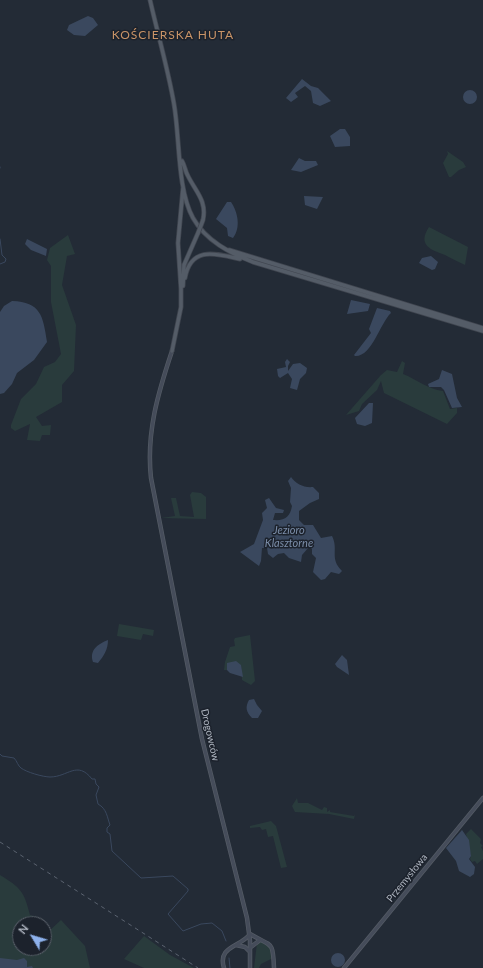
<!DOCTYPE html>
<html>
<head>
<meta charset="utf-8">
<style>
	body { margin:0 }
	#map { position:relative; width:483px; height:968px; overflow:hidden; background:#232b36; font-family:Lato,sans-serif }
	canvas { display:block }
	.north { position:absolute; left:12px; top:916px; width:40px; height:40px; box-sizing:border-box; background:#1c222c; border:1px solid #585e68; border-radius:50%; rotate:308deg; font-size:11px; font-weight:700; line-height:16px; text-align:center; color:#b1b8c3 }
	.north::after { content:''; display:block; margin:auto; width:14px; height:18px; background:#8db1ec; clip-path:polygon(50% 0,100% 100%,50% 72%,0 100%) }
</style>
</head>
<body>
<div id="map">
<canvas width="483" height="968"></canvas>
<div class="north">N</div>
</div>
<script>
const context = document.querySelector('canvas').getContext('2d');
context.lineJoin = 'round';
function paint(path, color) { context.fillStyle = color; context.fill(path, 'evenodd'); }
function stroke(path, color, width, dash) { context.strokeStyle = color; context.lineWidth = width; context.lineCap = dash ? 'butt' : 'round'; context.setLineDash(dash || []); context.stroke(path); }
function drawText(font, color, halo, rows, align = 'center') {
  context.font = font + ' Lato,sans-serif'; context.lineWidth = 3; context.setLineDash([]); context.textBaseline = 'middle'; context.strokeStyle = halo; context.fillStyle = color; for (const [text, x, y, turn = 0] of rows) {
    context.save(); context.translate(x, y); context.rotate((+turn || 0) * Math.PI / 180); context.textAlign = isNaN(turn) ? turn : align; if (halo) context.strokeText(text, 0, 0); context.fillText(text, 0, 0); context.restore();
  }
}
paint(new Path2D(`
	M447 151 463 162 466 167 459 170 451 177H449L443 163 448 154Z
	M429 227 468 247 465 265C458 262 451 258 445 255 431 250 417 245 429 227Z
	M68 235 75 254 67 256 62 285 76 325 74 371 62 385V402L36 417 42 426 51 425 50 435H42L40 441 27 440 30 424 15 431 11 428V425L21 399 36 384 44 367 55 362 61 354 51 302V266L47 260 50 248Z
	M402 361 405 363 403 374C418 380 427 389 443 391L450 409 457 408V413L447 424 384 393 381 381 377 390 362 404 359 411 346 415 381 375 387 370 397 372Z
	M192 492 201 493 206 497V519L161 518 175 516 171 498H176L180 516 194 517 190 495Z
	M119 624 154 630 153 636 143 634 141 640 117 636Z
	M250 635 255 681 251 685 242 680 241 665 227 663V670H224L225 662 230 647 235 646 234 640 235 638Z
	M297 798 298 803H308L322 810 324 807 327 808V812L330 810V812L354 816 355 814 354 819 329 814 295 812 292 806Z
	M271 821 276 826 287 867 281 868 273 836 268 837 266 829 262 830 260 827 250 828V826Z
	M471 829 481 839 480 843 483 846 481 847 483 851V859L477 864 475 861 472 862 470 859 471 856 466 834Z
	M0 875C21 888 24 891 30 915L43 919 48 932 61 920 85 946 90 968H0ZM20 924H44V948H20Z
	M144 936 170 955 194 968H144L124 959Z
	M260 942C269 943 273 950 271 959L261 964 259 968H254L257 943Z`), '#293b3c');
paint(new Path2D(`
	M88 16 93 18 98 25 85 36 74 35 67 30 69 25Z
	M302 79 311 86 318 88 331 101 320 106 313 103 311 91 305 86 295 93 298 97 291 102 286 98Z
	M463 97a7 7 0 1 1 14 0a7 7 0 1 1-14 0Z
	M340 129H345L350 137V146L335 147 330 136Z
	M299 158 305 161H316L318 165 301 172 291 170Z
	M304 196 323 197 317 209 305 205Z
	M227 202H231C238 212 241 228 233 238L228 236 227 228 216 219Z
	M27 239 47 249 46 256 31 250 25 244Z
	M431 256 438 262 435 269 432 270 419 263 422 258Z
	M351 300 370 304 368 311 347 314Z
	M12 301C41 302 43 316 47 342L34 360 17 373 12 384 4 393 0 394V312L4 306Z
	M377 308 390 311 391 313C380 323 372 357 355 356L354 355 371 333 369 329Z
	M287 359 290 362 288 366V371L293 364 300 363 307 368 306 373 300 379 297 390 290 388 292 379 288 373 280 378 278 376 277 369 286 367 285 362Z
	M442 370 452 374 457 398 462 407 452 408 444 390 441 387H429L428 384 439 379Z
	M369 403H373L372 423 365 426 357 424 355 418Z
	M291 477C296 484 304 488 313 487L319 493V499L310 503 299 511V520L304 525H313L321 538 332 536C339 550 329 558 342 571L339 574 331 572 325 579 321 580 313 572 316 558 312 554V549L309 547 302 555 301 562 289 558 284 553 278 554 273 558 268 554 267 548H262L261 561 259 566 240 552 254 544 263 520 262 513 267 508 265 500 269 498 276 508 284 510 283 513H275L273 520C285 521 290 517 292 506L290 502 291 488 288 481Z
	M108 640C108 649 104 656 98 663L93 662C89 650 98 644 108 640Z
	M342 655 347 660 349 675 337 667 335 664Z
	M236 661 241 665 243 677 230 673 227 670V663Z
	M254 699 257 705 262 711 258 718H252C246 712 245 707 249 700Z
	M462 830 469 840 471 856 469 859 475 867 474 874 470 877 459 871 456 861 446 848Z
	M331 960a7 7 0 1 1 14 0a7 7 0 1 1-14 0Z
	M0 958 17 960 24 958 27 961V967L32 966 33 968H0Z`), '#3a485e');
stroke(new Path2D(`
	M0 167V168
	M0 239 2 255 6 259 5 262 0 264
	M0 754 2 756 14 758C17 761 18 766 21 768 26 772 43 777 50 777 68 777 77 760 92 779H95L96 784 99 787 96 795 98 804C107 809 107 817 110 825L107 828V832L110 834 112 851 141 878 173 876 188 889V891L168 914 183 931 201 924 212 923 222 931 226 941
	M229 958 230 968`), '#3a485e', 1);
const secondary = new Path2D(`
	M172 351C158 393 146 433 151 478L202 739 247 918 250 941V968
	M250 934C272 947 273 940 274 968
	M236 945 245 947 250 952
	M251 947 260 940
	M224 968C217 946 241 947 250 934
	M344 968 483 798`);
const primary = new Path2D(`
	M150 0C158 35 168 69 174 104 180 138 177 189 193 218 206 241 230 253 253 262L483 331
	M182 161C185 166 185 171 188 176 196 192 207 201 203 220
	M229 250 483 328
	M185 278C191 245 217 254 240 259
	M183 286 184 265 198 233
	M172 351 181 307V289L178 243 183 188`);
stroke(secondary, '#545b65', 4.5);
stroke(primary, '#404650', 5);
stroke(secondary, '#454c5a', 3);
stroke(primary, '#545c67', 3.5);
stroke(new Path2D(`
	M0 842 198 968`), '#5b6370', 1, [4, 4]);
const primaryBridge = new Path2D(`
	M198 233 203 220`);
stroke(primaryBridge, '#404650', 5, []);
stroke(primaryBridge, '#545c67', 3.5);
drawText('10px', '#b1b8c3', '#1c222c', [
	["Drogowców",210,735,77],
	["Przemysłowa",407,878,-51]
]);
drawText('italic 11px', '#7c8ea9', '#1c222c', [
	["Jezioro",289,530],
	["Klasztorne",289,543]
]);
context.letterSpacing = '1px';
drawText('12px', '#c89367', '#1c222c', [
	["KOŚCIERSKA HUTA",173,35]
]);
context.letterSpacing = '0px';
</script>
</body>
</html>
